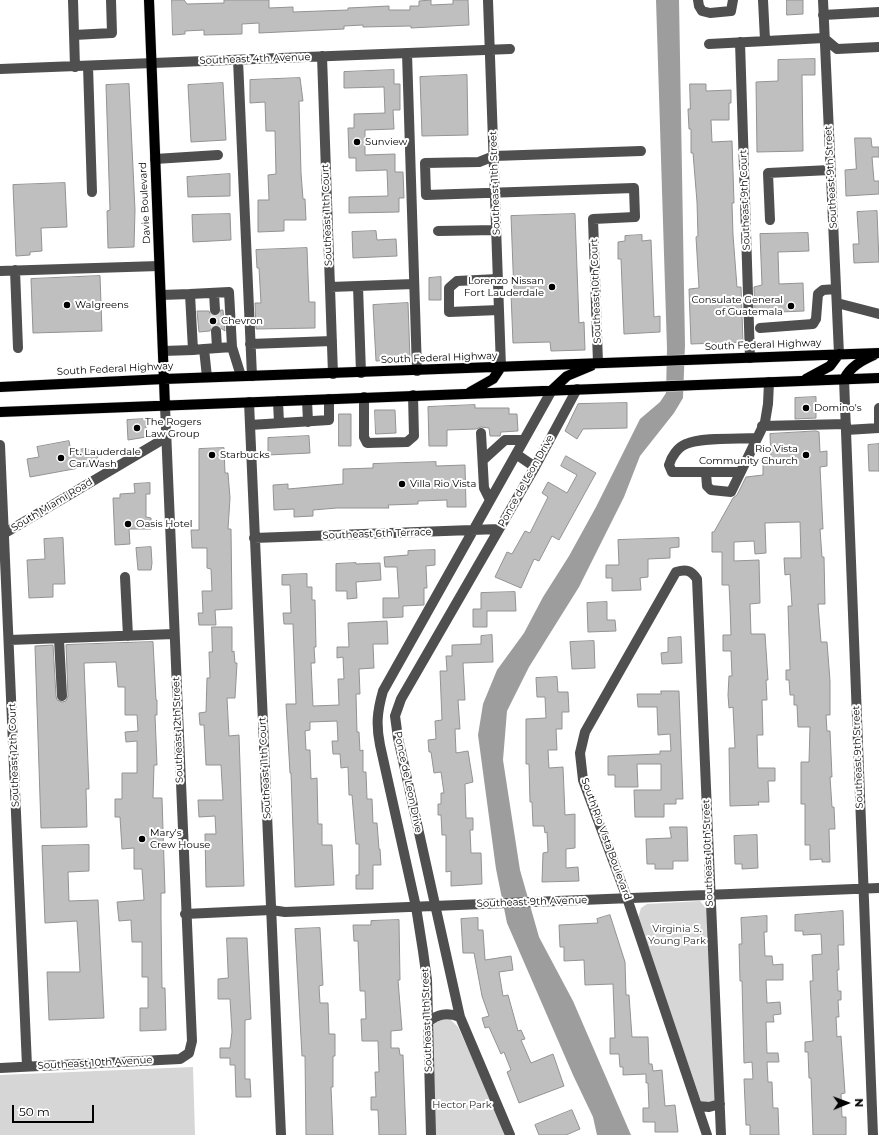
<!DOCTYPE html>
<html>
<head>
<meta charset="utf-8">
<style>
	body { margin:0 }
	#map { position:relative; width:879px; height:1135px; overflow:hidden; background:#fff; font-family:Montserrat,sans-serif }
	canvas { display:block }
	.north { position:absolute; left:827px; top:1083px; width:40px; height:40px; -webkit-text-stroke:3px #fff; paint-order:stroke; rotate:89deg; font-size:11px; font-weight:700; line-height:16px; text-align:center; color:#000 }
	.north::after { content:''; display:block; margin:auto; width:14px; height:18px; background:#000; clip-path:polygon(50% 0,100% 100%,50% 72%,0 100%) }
	.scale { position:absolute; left:12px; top:1105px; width:82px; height:18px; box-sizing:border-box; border:2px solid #000; border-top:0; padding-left:5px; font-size:12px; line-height:14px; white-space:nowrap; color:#000; -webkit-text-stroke:3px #fff; paint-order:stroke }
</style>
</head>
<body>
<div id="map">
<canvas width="879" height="1135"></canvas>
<div class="north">N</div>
<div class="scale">50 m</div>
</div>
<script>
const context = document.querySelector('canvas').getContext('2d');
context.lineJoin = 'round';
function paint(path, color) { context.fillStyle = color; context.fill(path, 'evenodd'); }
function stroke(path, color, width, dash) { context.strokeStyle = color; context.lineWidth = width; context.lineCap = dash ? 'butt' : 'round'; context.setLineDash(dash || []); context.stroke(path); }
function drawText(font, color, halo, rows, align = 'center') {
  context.font = font + ' Montserrat,sans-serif'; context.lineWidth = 4; context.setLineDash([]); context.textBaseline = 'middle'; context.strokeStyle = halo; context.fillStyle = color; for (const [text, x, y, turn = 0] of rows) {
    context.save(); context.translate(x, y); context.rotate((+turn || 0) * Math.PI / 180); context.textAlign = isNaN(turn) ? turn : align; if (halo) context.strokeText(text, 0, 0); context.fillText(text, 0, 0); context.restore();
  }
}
paint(new Path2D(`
	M700 901 706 908 708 914 716 1100 713 1104 701 1101 638 918 641 908 647 904Z
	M441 1019H450L458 1027 502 1123 504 1135H435L433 1025Z
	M193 1067 195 1135H0V1075Z`), '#d6d6d6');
paint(new Path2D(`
	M656 0H679L685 345 683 398 674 413 640 456 624 497 579 587 529 667 507 711 503 760 520 870 539 937 573 1001 631 1135H597L593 1117 573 1075 507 923 496 869 478 735 483 704 497 670 524 633 543 597 569 556 596 507 640 419 660 402 666 393 667 349Z`), '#9d9d9d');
const building = new Path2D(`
	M172 0H184L187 4 224 3V0H269V8L293 7V12L348 10V8L389 6V10H410V6H419V1L431 0V5L453 4V0H468L469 25 411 28V26L363 27V25L344 26V29L259 33V23L242 24V34L204 35V30L185 31V34L173 35Z
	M787 0H803V14L787 15Z
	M815 59V75H802L803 151 757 152 756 82 778 81V60Z
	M394 70V84H400V110H393L394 129 365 130V155L395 154V172H403L404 198H399V212L349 213V197L388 196 387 170 356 171V158H349L348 128H354V114L385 113 384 87 344 88V72Z
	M467 75 468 135 422 136 420 77Z
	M300 78 303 101H299L301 173 303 199H305L306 220H284V231L258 232V200H269L268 175 276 174 275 131H266L265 102 250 103V80Z
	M223 83 226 140 191 142 188 85Z
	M129 84 135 210 134 247 108 248 107 211 110 210 106 85Z
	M690 84H706V91L731 90V103H729V120H711L712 142 732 141 734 203H732L733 235 737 287H741L743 342 691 344 689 289 699 288 696 237 698 236 697 202 693 153H691V129H689L688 109H690Z
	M855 138H871L872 147H879V157H872L874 181H879V194L846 196 845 170 856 169Z
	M230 174V196L188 197 187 177Z
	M65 183 67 227 41 228 42 251 30 252V255L16 256 13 185Z
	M877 211 879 262 854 263 853 244H859L857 212Z
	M230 214 231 240 193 242 192 215Z
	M575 214 579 323 584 322 585 350 551 351 550 342 513 343 511 294H514L511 216Z
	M376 231 377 240 396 239 397 256 353 258 352 232Z
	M808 233 809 251 778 252 779 284 803 283 804 311 755 313 754 287 762 285 760 234Z
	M642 235V241L651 240 654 317 660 316V332L624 334 621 259H618V242L625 241V236Z
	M307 248 309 302H315V328L256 329 255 303H261L259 268H257L256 250Z
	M100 276 102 331 33 333 31 279Z
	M441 277V300H429V278Z
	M408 303 410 359 376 361 373 305Z
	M221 310H223L225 331 216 325 212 326 210 331 199 332 197 311H209L210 314 215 316 219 315Z
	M816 397V418L795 419V398Z
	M627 403V428L583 429 577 439 565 431 578 404Z
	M475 405V408H509V414H517L518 431 501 432 500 436H490L489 428 481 427 476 429 447 430V446H429L428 407Z
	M375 410H395L396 433 376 434Z
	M339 414H351V446H339Z
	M146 419V437L128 440 127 420Z
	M816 431 819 432 820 452 827 451V466L820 467 823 529H820L822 557H824L825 604H818L821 642H827L830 681V715H826L827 731H830L832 777H830L832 807H834L835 829H829L830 862H822V859L810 860V845H805V804H801V762H809L810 727H798L797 705H794V695H790L789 680H786V670H790L788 606H792L790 574 785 575 784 558H801L800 522 765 523 766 553 755 554 754 541 734 542V561L759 560 760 603 750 604 751 634H765L768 680H766L767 700H762L763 735H757L758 768H775V781H768L769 802H758L759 805 730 806 729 748H735L733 707 729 708 728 695 729 676H732L731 651H723V635H731L730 605 729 585H722V552H712V532H714L733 498 737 495 746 477 763 475V459H771L770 434Z
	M309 436 310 453 268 455V438Z
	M69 441 71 451 87 448V450L97 449 98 461 89 462 90 466 30 477 27 459 39 457 37 447Z
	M879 444V471H869L868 445Z
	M224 448 225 473H228L230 498 228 529H231L232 609 215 610 216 625H199L198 613H203L202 591H212L211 569 207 568V548H192L191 530H199V449Z
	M566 456 596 473 559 540 552 536 539 561 534 559 521 588 495 577 507 552 512 554 525 531 530 533 548 497 542 493 548 482 567 493 577 475 561 466Z
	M436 462V466L465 465 466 507H447V500L418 501V504L388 505 389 508H337L313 510V516L294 517V509L274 510 273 485 288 484V489L343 484V469L373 468V464Z
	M150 483V494H146V517L151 518V529H129L130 544 115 545 113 498H120V494L135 493 134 484Z
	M63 538 65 584H53V597L29 598 27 560 45 559 44 539Z
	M679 538V547L670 548V558L648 559V577L640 578 641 590 612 591V578H606V565H619L618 540Z
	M151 547 152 563 151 570H138L136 548Z
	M435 550V565L426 566 427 588H424V605L403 606V617L383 618V598H399L397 567H385L384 557 408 555V551Z
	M356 563V564L380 563 381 580 356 582 357 598 347 599V591H336V564Z
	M307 574V587H312V600H315L316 647H314L315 663H311L313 706 339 705 338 679H344L343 657 337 658V647H349L348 623 387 621 388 644H373L374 668 359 669 360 694H356L357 732H359L360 751 363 750V772H366L367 799H372L373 823H377L379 849H380L381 865H373V889H356V875H359V844H356L352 795H349L348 767 341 768 340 754H333L332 741H338L337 721 310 722V730L305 731 306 750H310L311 779 317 778 318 824H322V845H332L334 885 295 887 291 773H290L286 704H296L293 624H284L283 613H291L290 585H282V575Z
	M515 592 516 611H487V627H473V609H481V593Z
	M607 602V620H615L616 631 588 632 587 603Z
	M212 627H232V652L234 651 235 663H237L235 698H227L229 736 239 735 244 886 206 887 205 834H216L215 816 199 817 198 800H223L221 765H206L204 725H200L199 713 206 712 207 678H210L209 652H212Z
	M492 635 493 662 463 663 465 700H458L460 729H455L456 753 468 751 473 782 465 784 466 818H473V830H470L471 853H481L482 884 451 886V871L446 872V835H442L441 815H438V804H441V793H444L441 772 434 773 431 752H429L428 740 436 739 435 721 442 720 440 671H447L446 656H452V645L481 644V636Z
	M681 637 682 663 662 664 661 653 668 652V638Z
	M594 641 595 668 572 669 570 642Z
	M153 642 156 700H157V715H155L157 765H154L153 798H162L165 893H161V918L162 988H165L166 1030 140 1031V1008H148V977H142V942H132L131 920 119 921 117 902 144 900 142 869H134V848L122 849 120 817H115V799H122V773H137V741L126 742 125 732 138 731 137 715H125V687H118L116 662 84 663 89 789H86L87 827 41 828 35 646 53 645 56 696 57 700 62 702 66 701 68 696 66 645Z
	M557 677 558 692H568L569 712H562V729H556L557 750H548L549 768 563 767 565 815 575 814V848L566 849V868L578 867 579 881 542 882 543 853 548 852 547 832 545 833 544 826H533L532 802H530L529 764H526V719L546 718 545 697H537L536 678Z
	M661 691H679L683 799H676V804H664V817H635L634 790H661V764H637L638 787H615V775H608V756L660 754V751H671L670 734 658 735 657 707H638L637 694H661Z
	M670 827H687L688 861H673V869H655V864H647L646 839 671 838Z
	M757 835 758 868 742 869V864H735L734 836Z
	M89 845V871L68 872 69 901 98 900 104 1018 49 1020 47 972H80L77 921 45 923 42 846Z
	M843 911 844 945H838L839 970H837L838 991H841V1000H838L839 1017H836L837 1037 841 1036 845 1093 841 1094 842 1117H846V1135H813L811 1078H809L808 1052H805V1042L813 1041 810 981H813L812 955 822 954 821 934 803 935V931H795V915Z
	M610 915 625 962 626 995H629L632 1037H648L649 1064H652L653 1071 662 1070 665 1106 675 1105 678 1132H655V1122H643V1108H649L648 1083H646V1074L623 1075V1067H620L619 1054H610V1038H615L613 984 585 985 584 960 564 961V947H560L559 925 598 923 597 919Z
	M767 916V932H764L765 956H772L773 965 783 964V980H766L767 1003 780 1002 781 1014 773 1015 774 1022H766L767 1053H778L779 1062H767L768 1082H772L773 1108H778L779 1135H750V1125H746L744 1079H753L752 1062 744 1063 742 981H740L739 944H742L741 918Z
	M478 918V930H483L485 960 511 956 513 970 499 972 503 996 508 995 518 1031 521 1030 525 1039 521 1040 531 1063 553 1054 564 1086 519 1103 507 1072 511 1070 504 1052 501 1054 489 1027 485 1028 482 1018 489 1016 482 996 474 953H463L461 919Z
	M399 920 400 980H398L402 1030 391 1031V1048H399L400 1055H403L406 1135H379L378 1110H371V1097H376L375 1072H379L378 1041H362L361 1019H366L365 991H360L358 941H354L353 925H371V921Z
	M320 928 323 985 319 986 320 1003H328L329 1034H335V1056H333V1087H331L333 1135H306L305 1056H302L295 929Z
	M227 938H247L251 1019 245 1020V1079H250L251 1097H236L235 1065H230V1058H220V1048H230L232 1032 230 999H218V979L228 978Z
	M572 1110 580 1129 566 1135H539L535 1125Z`);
paint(building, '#bfbfbf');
stroke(building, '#939393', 1);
stroke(new Path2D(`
	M215 310 216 331`), '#d9d9d9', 10, [10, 5]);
const major = new Path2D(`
	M149 0 165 406
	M806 379 830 366 839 354
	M844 379C851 366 861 361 874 355
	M0 387 164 379 879 353
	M552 390 567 376 591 366
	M470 392 493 379 501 367
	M0 412 879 378`);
stroke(major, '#dbdbdb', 11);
stroke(new Path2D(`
	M73 0 75 67
	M488 0 501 367
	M698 0 699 6 702 11 710 13 731 11 733 0
	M763 0 765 40
	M823 0 839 354
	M823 15 879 12
	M74 35 112 33 111 0
	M740 42 750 358
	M709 44 824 38 837 49 879 47
	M407 53 417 371
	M322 56 333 374
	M238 60 252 376
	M88 66 92 192
	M0 69 510 49
	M155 159 218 155
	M770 220 768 173 830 170
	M438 231 496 230
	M15 270 18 348
	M0 271 159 266
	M498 279 457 281 449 288V312L499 310
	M358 286 361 373
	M330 287 414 284
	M214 293 215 310
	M190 294 229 292 232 347
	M161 295 190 294 193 350 204 349 207 377
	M837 303 879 314
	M760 328 813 324 816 319 818 294 823 290 836 289
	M216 331 217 348
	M250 344 332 341
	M204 349 232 347 241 376
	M163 351 193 350
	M598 363 593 219 635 217 634 188 426 195 425 163 479 162 494 156 641 151
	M844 379 873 1135
	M364 397V437L367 443 407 442 414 436 413 395
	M307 400 308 422
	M278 401 279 423
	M249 402 281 1135
	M250 425 329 420V399
	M762 426 846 424
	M879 428V408
	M846 430 879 428
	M481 433 484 488 490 500
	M0 445 27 1066
	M516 454 535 467
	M483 460 505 440H523
	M740 472H672L669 465C671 457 678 447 686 444 701 437 738 439 756 438
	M706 473 707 486 711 490 731 492 765 422 768 404 769 382
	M0 536 167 437
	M254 538 499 529
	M125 577 128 636
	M59 639 62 696
	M9 640 174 634
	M185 914 271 910 285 912 879 888
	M428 1022C438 1014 447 1012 460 1017
	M0 1068 180 1059 189 1053 192 1041 165 406
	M698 1106 709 1107 720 1104
	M431 1135 427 980 423 951 416 907 380 745C376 725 377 712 383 691L552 390
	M510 1135 460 1017 398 738 395 716 401 699 535 467 577 389
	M707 1135 627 898 583 780 580 753 585 732 676 572C686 569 691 570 697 579L721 1135`), '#4f4f4f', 10);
stroke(major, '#000', 10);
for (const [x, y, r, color] of [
	[357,142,4,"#000"],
	[552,287,4,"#000"],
	[67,305,4,"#000"],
	[791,306,4,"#000"],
	[213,321,4,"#000"],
	[806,408,4,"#000"],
	[137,428,4,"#000"],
	[212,455,4,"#000"],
	[806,455,4,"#000"],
	[61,458,4,"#000"],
	[402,484,4,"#000"],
	[128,524,4,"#000"],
	[142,839,4,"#000"]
]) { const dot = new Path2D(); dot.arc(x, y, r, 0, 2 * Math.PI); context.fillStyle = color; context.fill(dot); stroke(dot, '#fff', 1.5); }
drawText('10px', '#000', '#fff', [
	["Southeast 4th Avenue",255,59,-2],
	["Southeast 9th Street",831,177,-93],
	["Southeast 11th Street",495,183,-92],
	["Southeast 9th Court",745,200,-92],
	["Davie Boulevard",145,203,-93],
	["Southeast 11th Court",327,215,-92],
	["Southeast 10th Court",596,291,-92],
	["South Federal Highway",763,345,-2],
	["South Federal Highway",439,358,-2],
	["South Federal Highway",115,369,-3],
	["Ponce de Leon Drive",526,481,-61],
	["South Miami Road",52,505,-31],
	["Southeast 6th Terrace",377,534,-2],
	["Southeast 12th Street",178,730,-92],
	["Southeast 12th Court",14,755,-92],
	["Southeast 9th Street",858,757,-92],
	["Southeast 11th Court",265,768,-93],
	["Ponce de Leon Drive",408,782,78],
	["South Rio Vista Boulevard",606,839,70],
	["Southeast 10th Street",708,853,-92],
	["Southeast 9th Avenue",532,902,-2],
	["Southeast 11th Street",427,1020,-92],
	["Southeast 10th Avenue",95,1063,-3]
]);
drawText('10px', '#000', '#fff', [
	["Sunview",365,142],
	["Lorenzo Nissan",544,281,"right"],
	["Fort Lauderdale",544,293,"right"],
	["Consulate General",783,300,"right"],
	["of Guatemala",783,312,"right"],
	["Walgreens",75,305],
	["Chevron",221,321],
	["Domino's",814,408],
	["The Rogers",145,422],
	["Law Group",145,434],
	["Rio Vista",798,449,"right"],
	["Community Church",798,461,"right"],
	["Ft. Lauderdale",69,452],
	["Car Wash",69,464],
	["Starbucks",220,455],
	["Villa Rio Vista",410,484],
	["Oasis Hotel",136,524],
	["Mary's",150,833],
	["Crew House",150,845]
], 'left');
drawText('10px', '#2d2d2d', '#fff', [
	["Virginia S.",677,929],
	["Young Park",677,941],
	["Hector Park",462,1105]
]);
</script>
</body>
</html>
